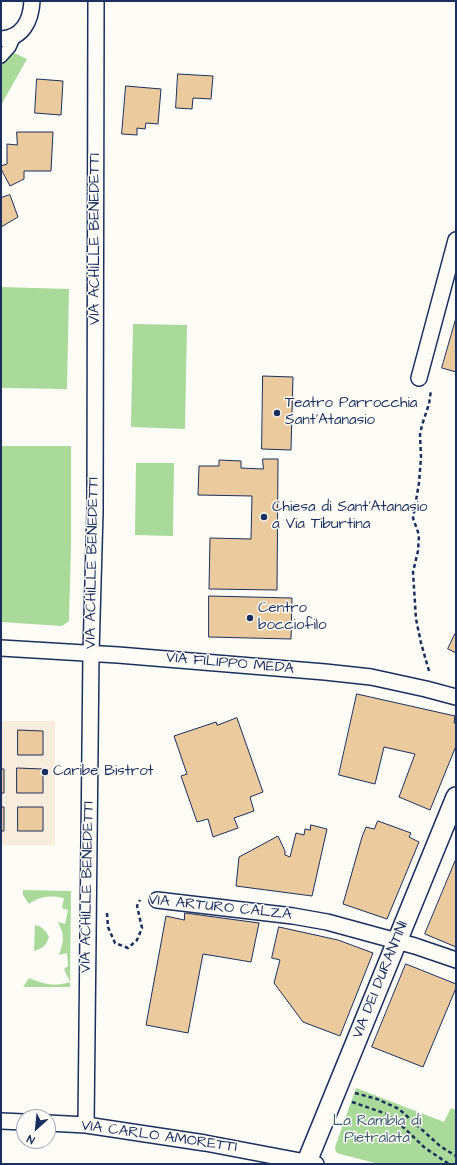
<!DOCTYPE html>
<html>
<head>
<meta charset="utf-8">
<style>
	body { margin:0 }
	#map { position:relative; width:457px; height:1165px; overflow:hidden; background:#fdfcf7; font-family:"Architects Daughter",sans-serif }
	canvas { display:block }
	.frame { position:absolute; inset:0; border:2px solid #1b2f5e; pointer-events:none }
	.north { position:absolute; left:16px; top:1109px; width:40px; height:40px; box-sizing:border-box; background:#fdfcf7; border:1px solid #a3aaba; border-radius:50%; rotate:207deg; font-size:11px; font-weight:700; line-height:16px; text-align:center; color:#1b2f5e }
	.north::after { content:''; display:block; margin:auto; width:14px; height:18px; background:#1b2f5e; clip-path:polygon(50% 0,100% 100%,50% 72%,0 100%) }
</style>
</head>
<body>
<div id="map">
<canvas width="457" height="1165"></canvas>
<div class="frame"></div>
<div class="north">N</div>
</div>
<script>
const context = document.querySelector('canvas').getContext('2d');
context.lineJoin = 'round';
function paint(path, color) { context.fillStyle = color; context.fill(path, 'evenodd'); }
function stroke(path, color, width, dash) { context.strokeStyle = color; context.lineWidth = width; context.lineCap = dash ? 'butt' : 'round'; context.setLineDash(dash || []); context.stroke(path); }
function drawText(font, color, halo, rows, align = 'center') {
  context.font = font + ' "Architects Daughter",sans-serif'; context.lineWidth = 3; context.setLineDash([]); context.textBaseline = 'middle'; context.strokeStyle = halo; context.fillStyle = color; for (const [text, x, y, turn = 0] of rows) {
    context.save(); context.translate(x, y); context.rotate((+turn || 0) * Math.PI / 180); context.textAlign = isNaN(turn) ? turn : align; if (halo) context.strokeText(text, 0, 0); context.fillText(text, 0, 0); context.restore();
  }
}
paint(new Path2D(`
	M1 721H55V845H1Z`), '#f8eddc');
paint(new Path2D(`
	M1 47 27 59 1 105Z
	M1 287 69 289 67 389 1 388Z
	M133 324 187 325 185 429 131 427Z
	M1 446H71V546L69 621 62 626 1 622Z
	M136 463H174L173 536 135 535Z
	M23 890 71 891 70 987H23L29 978C44 984 53 987 70 982L64 969 68 966 67 953 59 955C64 940 65 937 58 922L65 924 68 910 62 908 64 898C52 895 39 896 29 904L23 895Z
	M35 925C42 926 46 931 49 937 46 946 43 948 34 951Z
	M356 1088 444 1122 451 1108 456 1110V1164H379L340 1154 336 1152 335 1147Z`), '#a9da9a');
const building = new Path2D(`
	M178 74 213 76 211 99 193 98 192 109 176 108Z
	M37 79 63 81 61 115 35 113Z
	M126 86 161 89 158 124 146 123 145 129 137 128V135L122 134Z
	M17 132H53L51 171H24V179L10 186 1 169V166L7 164V144L17 145Z
	M10 195 18 217 1 227V198Z
	M456 318V372L442 368Z
	M263 376 293 377 291 450 262 449Z
	M263 459H278L277 590 209 589 210 538 251 539 252 496 198 495 199 466H219V460L241 461V468L263 469Z
	M209 596 292 598 291 639 209 637Z
	M455 634H456V653L448 649Z
	M357 694 455 716 454 723H456V746L430 810 399 797 415 754 384 747 375 784 339 775Z
	M237 718 263 792 250 797 254 811 234 818 238 828 213 837 208 819 197 822 181 776 187 774 174 736 216 722 217 725Z
	M18 730 43 731V755H18Z
	M17 768 43 769V793H17Z
	M1 769H4V793H1Z
	M1 807H4V831H1Z
	M18 807H43V831H18Z
	M378 821 411 833 409 837 419 842 387 919 343 904 362 837 366 827 374 829Z
	M311 825 327 829 312 896 236 886 239 857 278 836 285 851V855L290 857 296 833 304 835 305 829 310 830Z
	M456 859V947L425 934Z
	M185 913 259 923 251 962 203 954 188 1033 146 1025 166 916 184 920Z
	M279 927 338 940 373 953 340 1036 303 1022 274 983 280 960 272 958Z
	M406 964 456 984V988L423 1067 372 1047Z`);
paint(building, '#ebca9d');
stroke(building, '#1b2f5e', 1);
const pedestrian = new Path2D(`
	M1 57 10 47 15 36`);
const minor = new Path2D(`
	M1 39C23 38 31 20 32 1
	M419 378 456 240
	M1 648 118 655 325 672 371 677 426 689 456 697
	M157 900 293 916 327 922 415 946 456 960
	M1 1121 24 1122
	M48 1123 86 1125 205 1143 316 1164
	M86 1125 91 653 95 512 96 1`);
const tertiary = new Path2D(`
	M306 1164 456 797`);
stroke(pedestrian, '#1b2f5e', 14);
stroke(minor, '#1b2f5e', 18);
stroke(tertiary, '#1b2f5e', 22);
stroke(new Path2D(`
	M429 671 421 643 416 619 413 572 418 551 419 535 413 518 419 483 421 457 420 435 422 425 429 404 431 390
	M107 913 108 927 115 943 128 948 137 940 142 928 137 906 140 900
	M355 1093 377 1099 399 1109 440 1146 456 1156
	M352 1102 387 1114 398 1122 425 1148 449 1164`), '#1b2f5e', 2.5, [4, 3]);
stroke(pedestrian, '#fdfcf7', 11);
stroke(minor, '#fdfcf7', 15);
stroke(tertiary, '#fdfcf7', 19);
for (const [x, y, r, color] of [
	[277,413,4,"#1b2f5e"],
	[264,517,4,"#1b2f5e"],
	[250,618,4,"#1b2f5e"],
	[45,772,4,"#1b2f5e"]
]) { const dot = new Path2D(); dot.arc(x, y, r, 0, 2 * Math.PI); context.fillStyle = color; context.fill(dot); stroke(dot, '#fdfcf7', 1.5); }
drawText('15px', '#1b2f5e', '#fdfcf7', [
	["VIA ACHILLE BENEDETTI",96,239,-90],
	["VIA ACHILLE BENEDETTI",93,563,-89],
	["VIA FILIPPO MEDA",230,664,5],
	["VIA ACHILLE BENEDETTI",88,887,-89],
	["VIA ARTURO CALZA",220,908,6],
	["VIA DEI DURANTINI",381,980,-68],
	["VIA CARLO AMORETTI",159,1137,8]
]);
drawText('15px', '#1b2f5e', '#fdfcf7', [
	["Teatro Parrocchia",285,404],
	["Sant'Atanasio",285,421],
	["Chiesa di Sant'Atanasio",272,508],
	["a Via Tiburtina",272,525],
	["Centro",258,609],
	["bocciofilo",258,626],
	["Caribe Bistrot",53,772]
], 'left');
drawText('15px', '#3e5a6d', '#fdfcf7', [
	["La Rambla di",377,1122],
	["Pietralata",377,1139]
]);
</script>
</body>
</html>
